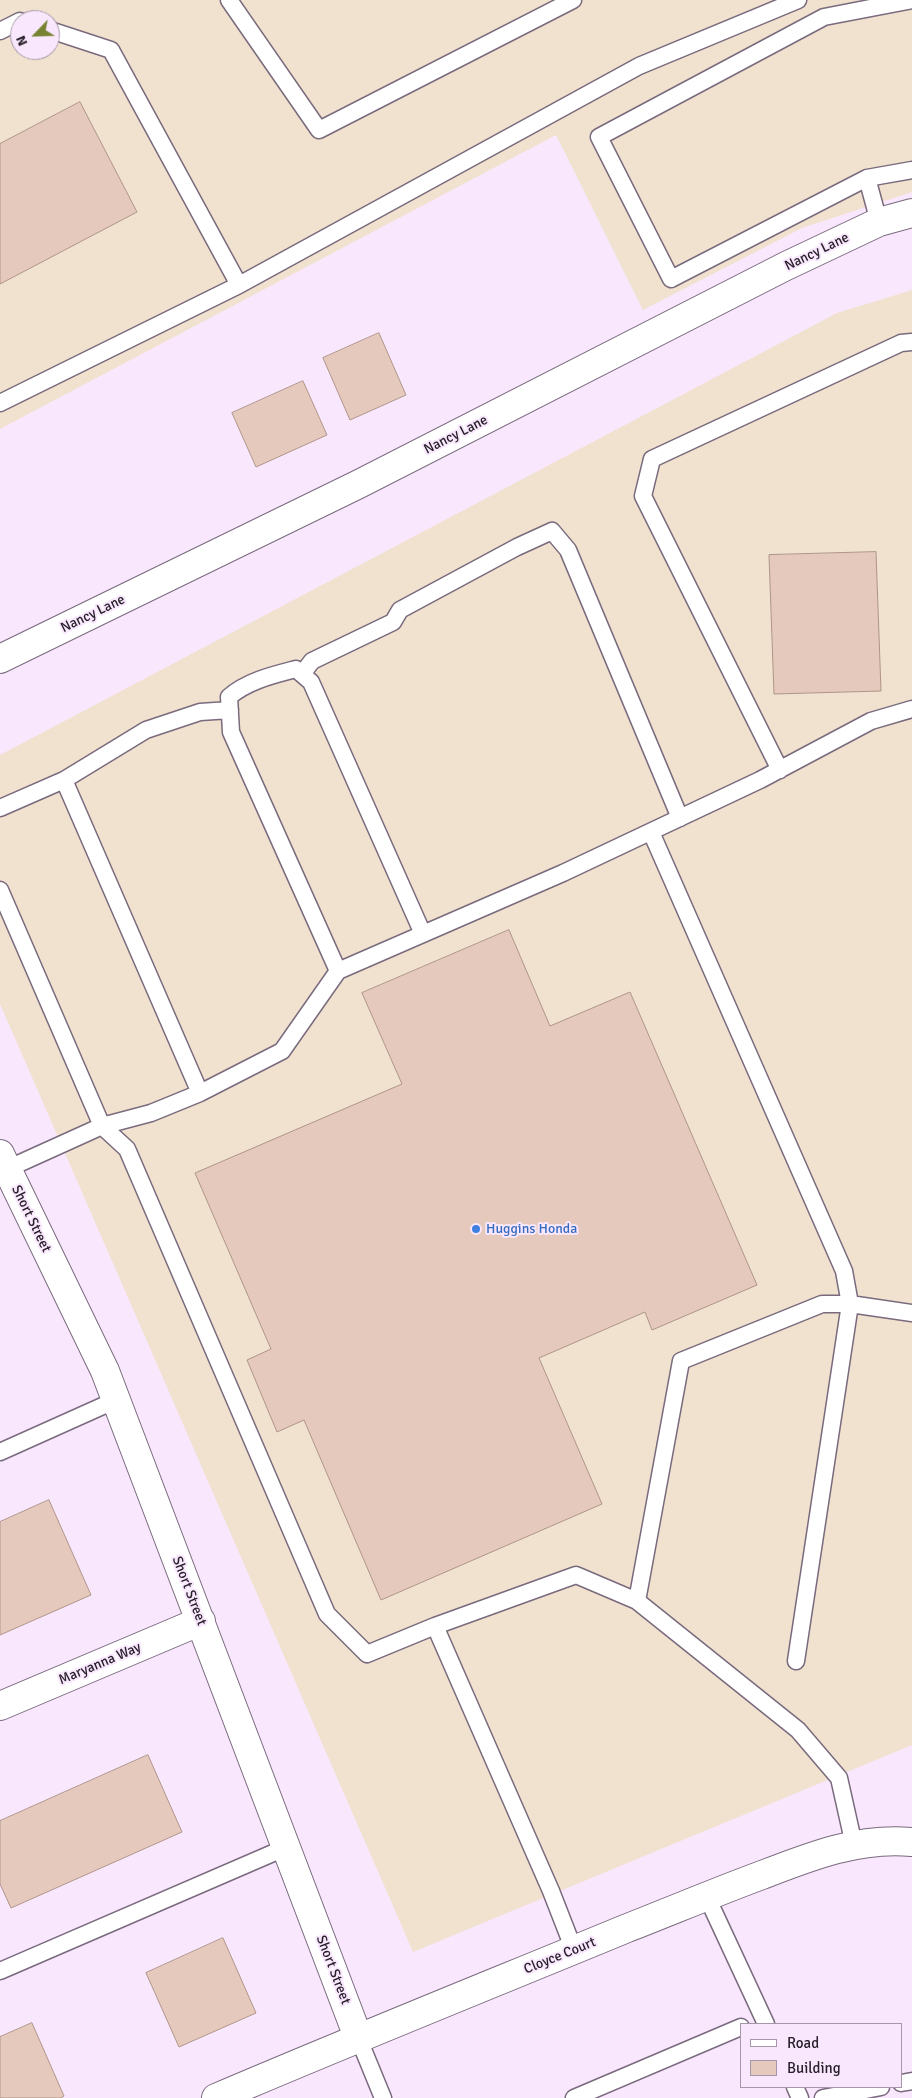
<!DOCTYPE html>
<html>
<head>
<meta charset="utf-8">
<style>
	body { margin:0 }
	#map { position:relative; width:912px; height:2098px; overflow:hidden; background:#f9e7fe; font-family:Signika,sans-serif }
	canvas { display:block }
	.legend { position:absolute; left:740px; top:2023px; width:162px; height:65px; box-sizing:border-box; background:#f9e7fe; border:1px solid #a597a8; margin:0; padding:6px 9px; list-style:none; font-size:15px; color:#272028 }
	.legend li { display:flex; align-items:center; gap:10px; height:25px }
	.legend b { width:25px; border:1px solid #a597a8 }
	.north { position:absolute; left:10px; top:10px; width:50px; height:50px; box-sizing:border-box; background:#f9e7fe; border:1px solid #a597a8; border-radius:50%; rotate:246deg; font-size:14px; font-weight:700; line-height:20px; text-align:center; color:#272028 }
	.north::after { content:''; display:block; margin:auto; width:18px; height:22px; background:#778330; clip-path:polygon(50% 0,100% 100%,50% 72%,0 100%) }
</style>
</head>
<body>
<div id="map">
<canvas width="912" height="2098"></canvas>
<ul class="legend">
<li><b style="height:6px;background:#fff"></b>Road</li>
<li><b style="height:14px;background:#e5c9bc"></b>Building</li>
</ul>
<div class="north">N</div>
</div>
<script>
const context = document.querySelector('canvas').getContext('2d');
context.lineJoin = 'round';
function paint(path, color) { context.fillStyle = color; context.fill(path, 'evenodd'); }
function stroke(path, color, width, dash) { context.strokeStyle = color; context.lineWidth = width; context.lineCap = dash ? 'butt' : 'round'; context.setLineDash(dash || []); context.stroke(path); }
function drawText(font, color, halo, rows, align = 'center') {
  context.font = font + ' Signika,sans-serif'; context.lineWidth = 4; context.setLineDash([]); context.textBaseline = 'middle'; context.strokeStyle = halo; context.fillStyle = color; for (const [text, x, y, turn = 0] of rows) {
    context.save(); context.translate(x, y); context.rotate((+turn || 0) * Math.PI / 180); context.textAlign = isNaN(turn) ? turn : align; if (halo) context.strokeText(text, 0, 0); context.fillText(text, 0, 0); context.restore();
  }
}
paint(new Path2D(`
	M0 0H912V192L802 228 643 310 556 135 0 429ZM20 20H50V50H20Z
	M912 290V1745L413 1952 0 1004V755L837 313Z`), '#f0e2cf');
const building = new Path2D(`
	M80 102 137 212 0 284V144Z
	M379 333 406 395 350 420 323 358Z
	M303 381 327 435 256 467 232 413Z
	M876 552 881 691 774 694 769 555Z
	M509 930 550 1026 630 992 757 1285 652 1330 645 1312 539 1358 602 1504 381 1600 304 1420 277 1432 247 1360 271 1349 195 1173 402 1084 362 993Z
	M49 1500 91 1595 0 1635V1522Z
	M148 1755 182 1832 11 1908 0 1884V1821Z
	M223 1938 256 2013 179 2047 146 1973Z
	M32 2023 64 2096 61 2098H0V2037Z`);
paint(building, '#e5c9bc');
stroke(building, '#af9589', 1);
const lane = new Path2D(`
	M229 0 319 130 573 0
	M912 0 824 17 599 137 671 279 867 178 912 170
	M50 30 111 50 239 285
	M0 31 20 21
	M867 178 879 222
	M0 403 239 285 639 66 798 0
	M302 674 312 661 393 622 400 610 517 547 552 531 568 550 680 818
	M780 770 643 496 652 459 901 343 912 342
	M64 780 146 730 200 712 230 710
	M0 808 64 780 200 1093
	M651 832 844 1271 850 1304 796 1661
	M0 890 102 1126 127 1149 327 1614 367 1654 435 1626 551 1891 574 1950
	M338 971 231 732 229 697C247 681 273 675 296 669L311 682 423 934
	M7 1169 102 1126 151 1113 200 1093 282 1051 338 971 563 873 760 780 871 721 912 709
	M0 1452 116 1400
	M435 1626 576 1575 637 1601
	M854 1845 839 1778 798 1730 637 1601 681 1361 822 1304H850L912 1313
	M707 1897 766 2024
	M0 1971 287 1847
	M358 2037 383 2098
	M901 2083 912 2081
	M795 2087 800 2098
	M574 2098 741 2027
	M823 2098 881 2087`);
const street = new Path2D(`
	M0 659 359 484 786 266 879 222 912 213
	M0 1154 105 1371 358 2037
	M0 1706 201 1621
	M216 2098C352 2040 489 1985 625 1929 671 1911 716 1892 762 1875 811 1856 859 1837 912 1842`);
stroke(lane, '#796a7d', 19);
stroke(street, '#796a7d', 30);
stroke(lane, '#fff', 16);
stroke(street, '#fff', 28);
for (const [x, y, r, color] of [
	[476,1229,5,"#3f7fe0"]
]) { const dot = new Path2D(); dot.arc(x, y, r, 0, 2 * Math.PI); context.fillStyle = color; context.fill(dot); stroke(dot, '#f9e7fe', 2); }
drawText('14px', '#272028', '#f9e7fe', [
	["Nancy Lane",817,252,-26],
	["Nancy Lane",456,435,-27],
	["Nancy Lane",93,614,-26],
	["Short Street",31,1219,64],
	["Short Street",189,1591,69],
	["Maryanna Way",100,1664,-23],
	["Cloyce Court",560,1956,-22],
	["Short Street",333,1970,69]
]);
drawText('14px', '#366cbe', '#f9e7fe', [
	["Huggins Honda",486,1229]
], 'left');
</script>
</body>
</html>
